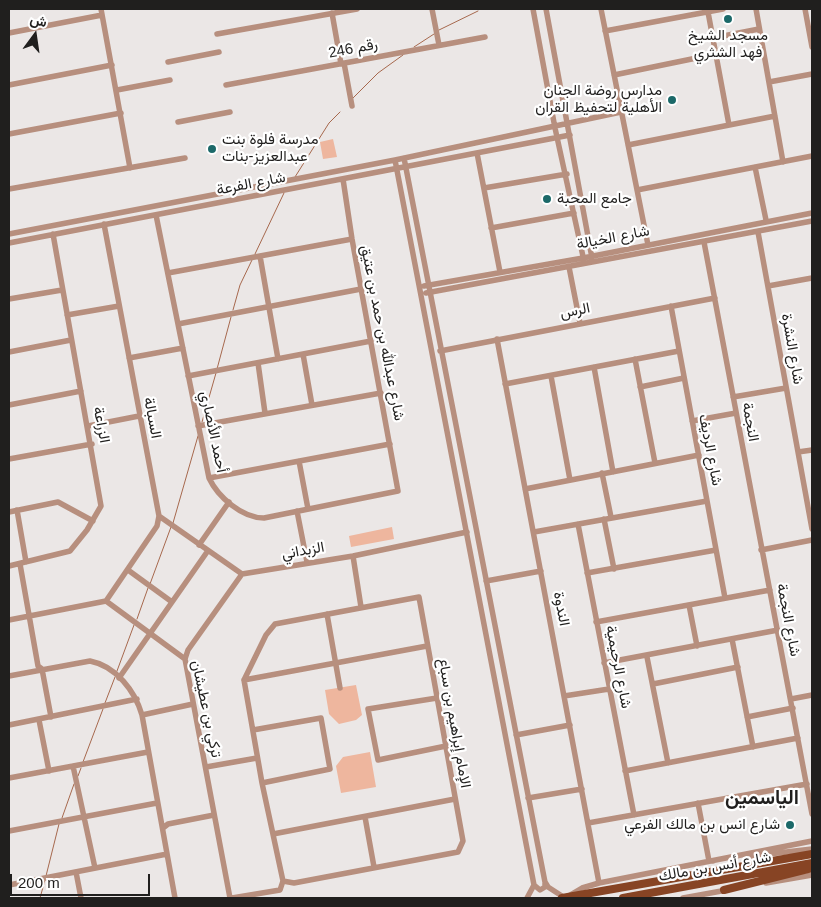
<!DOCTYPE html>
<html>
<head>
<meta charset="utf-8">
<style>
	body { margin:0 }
	#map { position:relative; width:821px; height:907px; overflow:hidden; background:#ebe7e6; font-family:Arial,Vazirmatn,sans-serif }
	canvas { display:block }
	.frame { position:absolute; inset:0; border:10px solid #201f1e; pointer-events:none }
	.north { position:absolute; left:10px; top:10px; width:50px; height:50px; -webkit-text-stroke:4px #fff; paint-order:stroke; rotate:14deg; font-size:14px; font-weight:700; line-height:20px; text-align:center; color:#201f1e }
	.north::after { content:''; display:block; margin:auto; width:18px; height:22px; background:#201f1e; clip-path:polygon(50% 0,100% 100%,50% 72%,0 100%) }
	.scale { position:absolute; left:10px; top:874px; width:140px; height:22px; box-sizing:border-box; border:2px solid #201f1e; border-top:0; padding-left:6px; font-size:15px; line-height:18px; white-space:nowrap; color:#201f1e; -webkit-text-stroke:4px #fff; paint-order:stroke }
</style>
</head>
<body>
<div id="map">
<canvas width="821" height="907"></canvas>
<div class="frame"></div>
<div class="north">ش</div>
<div class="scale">200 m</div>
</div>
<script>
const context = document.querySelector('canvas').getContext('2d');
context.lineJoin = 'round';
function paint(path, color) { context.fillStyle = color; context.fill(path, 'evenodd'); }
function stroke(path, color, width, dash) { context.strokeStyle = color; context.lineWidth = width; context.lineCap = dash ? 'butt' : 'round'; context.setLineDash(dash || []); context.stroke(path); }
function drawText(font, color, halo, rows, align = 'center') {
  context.font = font + ' Arial,Vazirmatn,sans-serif'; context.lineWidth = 4.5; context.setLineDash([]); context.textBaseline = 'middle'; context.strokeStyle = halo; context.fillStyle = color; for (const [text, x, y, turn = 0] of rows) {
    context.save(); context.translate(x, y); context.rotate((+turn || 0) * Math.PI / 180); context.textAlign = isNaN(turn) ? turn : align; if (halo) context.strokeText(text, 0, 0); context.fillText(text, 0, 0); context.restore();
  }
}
paint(new Path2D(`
	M333 139 337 157 323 159 320 142Z
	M392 527 394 539 351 547 349 536Z
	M356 685 362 715 356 720 339 724 329 714 325 690Z
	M370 752 376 787 341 793 336 766 343 757Z`), '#eeb69e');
stroke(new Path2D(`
	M482 9H483
	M439 30 478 11
	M414 47 434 34
	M353 98 378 73 403 55
	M295 177 329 123 340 112
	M255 254 284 193
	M233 310 240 285 252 260
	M217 369 231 317
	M202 422 216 373
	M173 523 198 436
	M150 584 171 527
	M137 619 148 588
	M117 671 134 625
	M105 703 115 677
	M83 762 103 709
	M78 776 81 768
	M62 818 74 784
	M46 876 59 824
	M40 898 45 880`), '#a6684d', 1);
stroke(new Path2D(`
	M101 9 130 168
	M432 9 439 45
	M533 9 555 128 584 261
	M546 9 592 258
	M601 9 648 245
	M756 9 783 162
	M805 9 812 47
	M708 12 729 125
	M332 13 341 64
	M605 31 723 9
	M9 33 102 15
	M217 34 357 9
	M713 38 759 29
	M168 62 219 52
	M344 63 352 106
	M614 75 716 54
	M769 82 812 74
	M9 85 112 65
	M226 85 485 37
	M117 90 170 80
	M178 122 230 112
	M9 134 121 113
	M628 145 775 116
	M477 153 500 272
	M404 158 545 882 548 887 565 898 582 888 599 883 812 841
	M395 160 534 885 527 898
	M755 167 766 220
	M484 188 567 174
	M9 189 185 158
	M637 190 812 156
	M156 215 209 478C218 497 242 518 264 518L398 491 352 239 343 179
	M104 224 159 516 157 526 106 601
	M491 228 574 213
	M758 232 812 529
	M9 234 395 160 621 112
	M704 242 812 814
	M9 243 570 135
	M260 256 278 359
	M569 267 580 323
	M168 273 352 239
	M424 286 583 258 812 213
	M768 286 812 278
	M426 293 812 221
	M9 299 62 290
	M671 306 725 598
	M67 315 119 306
	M178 324 361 289
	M497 339 599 883
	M440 351 715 298
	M9 352 71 340
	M303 354 312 405
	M129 358 183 348
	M635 359 655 463
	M258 363 265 413
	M594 367 613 472
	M188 376 371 341
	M551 376 570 480
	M505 384 679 351
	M640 387 684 378
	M733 397 786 388
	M9 405 81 391
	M692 421 736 413
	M88 426 139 416
	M198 426 381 393
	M798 452 812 450
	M9 459 92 444
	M299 461 308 509
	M602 473 611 517
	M209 478 390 444
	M525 489 699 455
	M17 510 26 562
	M297 511 307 562
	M9 512 58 502 93 521
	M159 516 242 574 353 556 467 532
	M604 519 614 569
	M578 524 634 815
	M534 532 707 501
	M199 545 229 502
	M761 550 812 540
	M353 556 361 607
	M20 564 38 666 42 669 51 717
	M9 566 70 551 87 530 101 506 53 234
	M128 570 172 602
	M587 573 716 550
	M486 581 541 571
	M689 605 697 646
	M327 614 340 688
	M9 620 106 601 185 659 230 898
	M596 622 770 590
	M732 639 753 747
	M647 657 668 763
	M185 659 188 650 242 574
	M604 663 778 630
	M9 676 90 661C116 666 135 691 142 715L175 898
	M119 678 207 552
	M244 680 266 635 275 624 419 597 463 841 458 852 294 883 283 881
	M244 680 262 783 283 881
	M244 680 427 646
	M653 684 738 667
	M564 696 609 689
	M437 698 368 709 378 760 446 746
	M791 699 812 695
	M142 715 193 704
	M747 717 793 708
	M39 720 49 771
	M9 725 137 699
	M253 730 321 718 330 769 262 783
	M516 735 570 725
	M73 766 95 868
	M206 767 257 758
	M625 771 798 738
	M9 778 148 752
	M528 798 582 789
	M698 803 709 861H713
	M365 817 374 867
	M588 823 807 784
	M163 828 168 824 214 815
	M9 831 157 803
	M273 834 455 799
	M752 856 812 849
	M76 872 81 898
	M766 883 812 875
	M9 885 167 854
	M534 885 540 890 545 887V883
	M232 898 280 890 283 881
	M683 898 727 890`), '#b78f7e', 5.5);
stroke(new Path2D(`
	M724 890 812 868
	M562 898 812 854
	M623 898 812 863`), '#874424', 8);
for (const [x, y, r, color] of [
	[728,19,5,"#1c6969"],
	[672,100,5,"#1c6969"],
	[212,149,5,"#1c6969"],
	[547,199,5,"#1c6969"],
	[790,825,5,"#1c6969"]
]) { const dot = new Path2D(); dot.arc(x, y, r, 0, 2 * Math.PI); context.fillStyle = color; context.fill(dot); stroke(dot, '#fff', 2); }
drawText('15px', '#201f1e', '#fff', [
	["مسجد الشيخ",728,36,"center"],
	["فهد الشثري",728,53,"center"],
	["مدارس روضة الجنان",662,91],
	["الأهلية لتحفيظ القران",662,108],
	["مدرسة فلوة بنت",222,140,"left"],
	["عبدالعزيز-بنات",222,157,"left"],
	["جامع المحبة",557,199,"left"],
	["شارع انس بن مالك الفرعي",780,825]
], 'right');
drawText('15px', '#201f1e', '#fff', [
	["رقم 246",353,49,-11],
	["شارع الفرعة",251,184,-11],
	["شارع الخيالة",613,238,-11],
	["الرس",575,311,-11],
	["شارع عبدالله بن حمد بن عتيق",382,333,79],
	["شارع النشرة",792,349,80],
	["السبالة",152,418,79],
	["النجمة",750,422,80],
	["الزراعة",101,425,79],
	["أحمد الأنصاري",213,432,78],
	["شارع الرديف",710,450,79],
	["الزبداني",303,551,-10],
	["الندوة",561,609,79],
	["شارع النجمة",788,620,79],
	["شارع الرحيمية",618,667,79],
	["تركي بن عطيشان",206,709,78],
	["الإمام إبراهيم بن سباع",454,723,80],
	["شارع أنس بن مالك",715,867,-10]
]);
drawText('bold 20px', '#201f1e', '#fff', [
	["الياسمين",762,798]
]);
</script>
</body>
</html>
